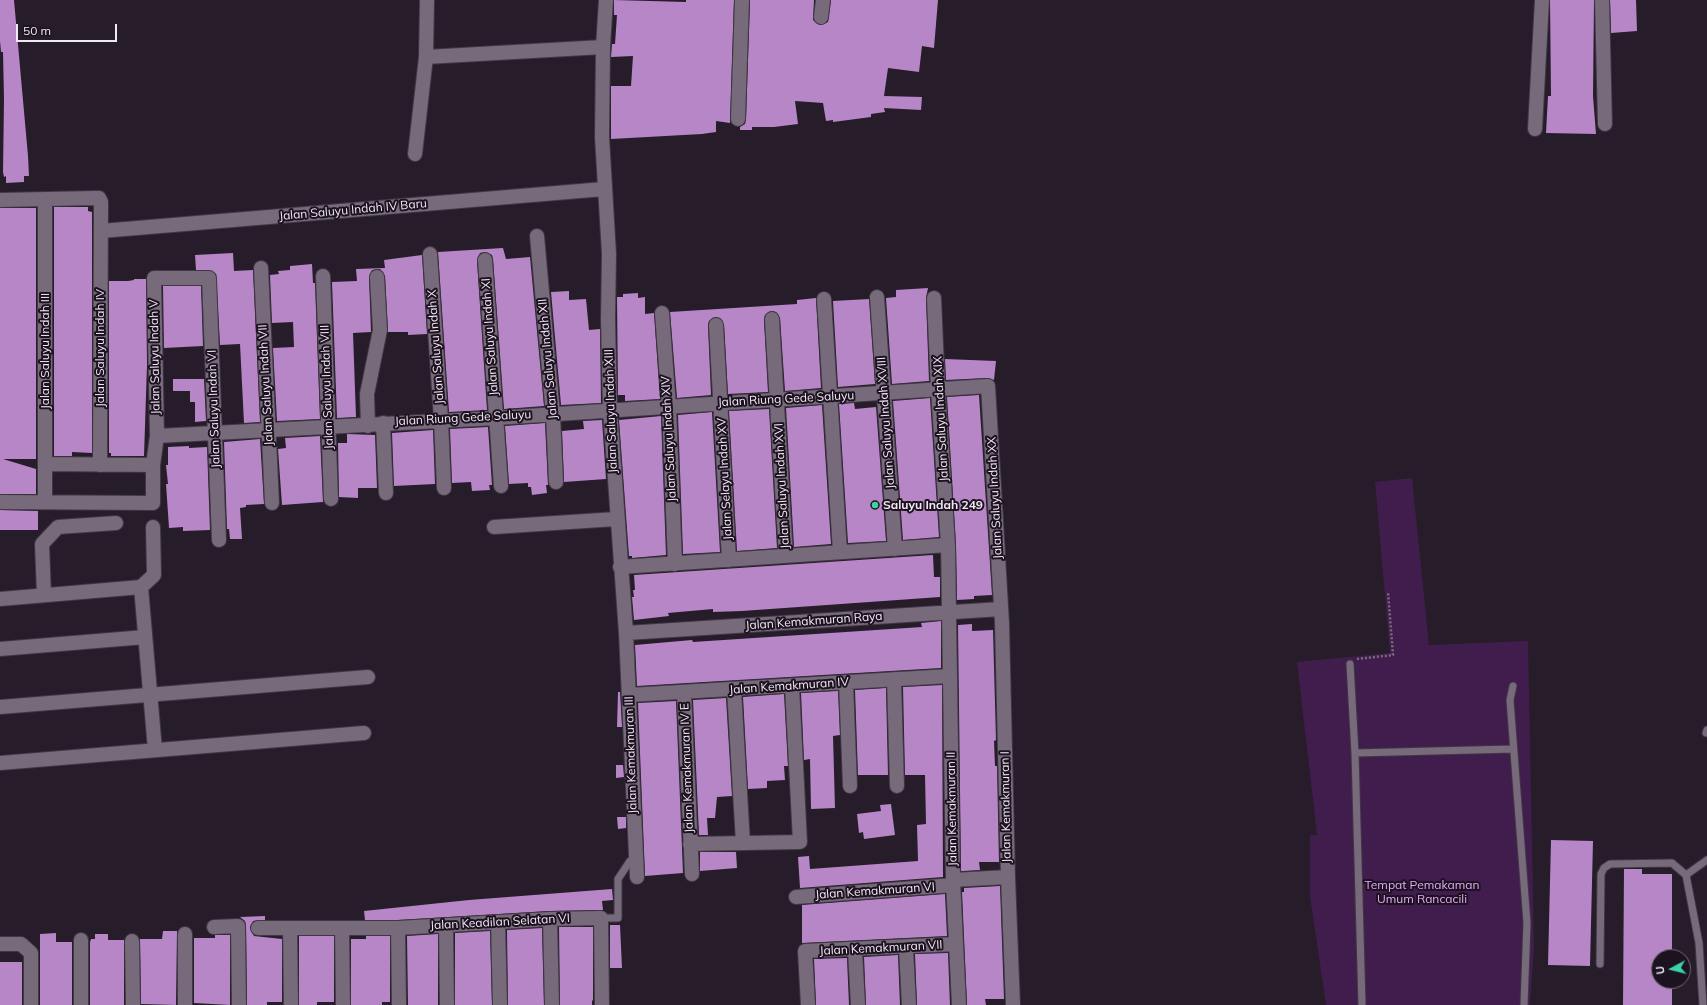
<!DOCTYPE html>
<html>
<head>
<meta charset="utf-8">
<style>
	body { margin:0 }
	#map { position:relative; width:1707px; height:1005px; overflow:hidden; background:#261c2a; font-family:Mulish,sans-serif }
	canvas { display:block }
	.north { position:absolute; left:1651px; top:949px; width:40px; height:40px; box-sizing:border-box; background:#1d1220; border:1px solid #716874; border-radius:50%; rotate:263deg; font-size:11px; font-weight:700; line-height:16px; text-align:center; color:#f0e9f3 }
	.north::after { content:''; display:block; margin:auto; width:14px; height:18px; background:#3bd4a4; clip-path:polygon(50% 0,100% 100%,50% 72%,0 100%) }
	.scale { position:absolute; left:16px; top:24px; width:101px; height:18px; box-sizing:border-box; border:2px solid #f0e9f3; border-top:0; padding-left:5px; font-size:12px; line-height:14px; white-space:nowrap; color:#f0e9f3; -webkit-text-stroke:3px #1d1220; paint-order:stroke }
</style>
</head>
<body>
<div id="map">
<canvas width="1707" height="1005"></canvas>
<div class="north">U</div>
<div class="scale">50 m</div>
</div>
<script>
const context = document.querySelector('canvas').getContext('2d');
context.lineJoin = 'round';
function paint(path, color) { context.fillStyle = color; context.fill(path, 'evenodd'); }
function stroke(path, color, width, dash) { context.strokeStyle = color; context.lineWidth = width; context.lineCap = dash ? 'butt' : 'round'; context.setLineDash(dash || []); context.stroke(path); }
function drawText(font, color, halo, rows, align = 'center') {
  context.font = font + ' Mulish,sans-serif'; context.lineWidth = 4; context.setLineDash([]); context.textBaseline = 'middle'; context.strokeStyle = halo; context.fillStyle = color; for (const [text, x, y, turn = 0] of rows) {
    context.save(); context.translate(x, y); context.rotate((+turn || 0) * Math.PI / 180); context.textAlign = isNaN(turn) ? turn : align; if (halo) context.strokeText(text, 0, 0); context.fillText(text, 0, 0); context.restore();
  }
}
paint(new Path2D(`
	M1412 478 1429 645 1528 641 1534 948 1530 1005H1326L1310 896V835H1317L1297 662 1390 653 1375 482Z`), '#411d4d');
paint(new Path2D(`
	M0 0H14L28 156 29 176H24V182L6 183V176L4 177 3 172 4 99 3 52H1L0 41Z
	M614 0 686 2V0H734L730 123 716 121V132L702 134 611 139V86H631L633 56 611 57 612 44H615L617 15H614Z
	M750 0H814L813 20 820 25 828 22 831 0H938L934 48 922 46 919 72 888 68 884 96 922 97 921 110 884 108 885 112 871 114V117L833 122V120L826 121 823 103 795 101 798 124 774 127H752V130H740V127L745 124 746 119Z
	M1550 0H1594L1593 96 1596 134 1546 133 1548 96H1551Z
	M1610 0H1636L1637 31 1611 33Z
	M54 207H88V211L92 212V453L72 452V456H54Z
	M0 208H36V459H3L36 469V494H0Z
	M503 248 506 259 530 257 544 406 504 409 493 259 492 255 485 252 480 253 477 261 487 410 449 412 438 252Z
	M233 253 234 271 253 270 260 422 244 423 240 344 220 345 216 274 209 270H196L195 255Z
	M422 255 427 334 408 335V332H388L385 276 380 269 372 270 369 277 371 332 353 333 356 417 337 418 332 282 357 281 356 269 385 268 384 260Z
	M312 264 313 283H315L320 419 277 421 273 348 294 347 293 322 272 323 270 275 279 274 278 271 290 270V266Z
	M134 279H146L147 365 144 456H111V453H109V281H128L134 280Z
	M163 286H201L203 346 164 348Z
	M928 288 926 298 929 381 892 384 886 298 896 297V290Z
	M569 291V300L586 299 589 330 600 329 601 403 561 405 551 292Z
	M638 293V298L645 297V314L654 313 660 399 625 401V395H618L617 297H623V294Z
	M816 298 821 388 785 391 780 318 776 312 771 311 765 315 764 320 768 392 728 394 724 325 720 318 715 317 709 321 708 325 711 395 677 398 670 312 797 304V300Z
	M869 299 875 384 838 387 833 301Z
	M945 359 996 361 994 380 987 378 946 380Z
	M173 379H204L206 421 195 422V402H190V391H173Z
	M979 395 992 595 974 596V599L957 600 956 545 947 397Z
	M930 398 939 537 903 540 893 401Z
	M854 403 855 409 876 407 886 541 848 543 839 404Z
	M822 405 831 544 794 547 786 408Z
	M769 409 777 548 737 551 729 411Z
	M712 412 720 552 683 554 678 415Z
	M661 416 666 555 632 558V556H629L619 420Z
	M602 420 606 479 564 482 562 431 584 429 583 421Z
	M545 423 548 485H546L547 493 532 495 531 487H528V483L509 484 505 426Z
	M488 427 492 485H489L490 490 472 491 471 482 452 483 450 429Z
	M433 430 435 484 394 486 392 433Z
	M347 434 375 435 377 488H358V498L339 497 338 443H347Z
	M320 436 323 502 282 505 278 449 286 448 285 438Z
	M260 439 264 504 246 505V507L240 508 242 539H230L229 529H227L224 442Z
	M189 446V448L207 447 210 530 183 531V527L169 528 166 484H168L166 465H168V447Z
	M0 510 38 511V530H0Z
	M933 555 934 577H940V597L742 611 713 612V609L668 613 669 616 634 620 632 597H634L633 590H635L634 575Z
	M941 621V668L637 686 635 645 692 640 693 642 922 627 921 623Z
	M972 624V631L993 630 996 740 994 741 995 766H997L999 862H979L980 870 963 871H961L958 625Z
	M942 685 943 877 800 888 798 857 809 856 810 869 918 861 917 825 926 824 925 775H905L903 687Z
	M886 688 888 775H858L855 690Z
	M838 691 840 735 833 736 835 808 811 809 810 759 804 760 801 693Z
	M618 692H620L622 727H617Z
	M784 694 788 766H784L785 780 767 781V788L748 789 743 697Z
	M726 698 732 796 717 797 715 818H707L708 835H699L693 700Z
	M676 701 683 873 645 876 638 703Z
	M616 765H623L624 777 616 778Z
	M891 804 895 835 864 839 863 832 859 833 857 814 881 811 880 805Z
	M617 817H626V828L618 829Z
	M1551 840 1593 841 1590 966 1548 965Z
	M700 852H736L737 868 700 871Z
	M1624 869H1642V874H1672V957H1659V981H1672V1005H1623Z
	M1000 886 1004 999H985L986 1005H967L962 892H964V888Z
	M612 889 613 900 602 901 603 910 550 911 398 920H365L364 911 469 900Z
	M945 894 947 936 802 943V905Z
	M265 916V920L253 921 250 928 254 936 282 939V1002H267V1005H247L246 926 245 921 240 917Z
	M610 925H620L622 968H610Z
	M559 927H593V1000L592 1001V1005H560Z
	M542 928 544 1005H508L507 930Z
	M163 931H177L176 1005 141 1004 140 939H162Z
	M490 931 492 1005H455V933Z
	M56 933V942H72V1005H40V934Z
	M95 934H108V940H124V1005H90V942L91 939H95Z
	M438 934V1005H408L407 936Z
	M215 935H230V1005L194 1003V938H215Z
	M299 936H334V1002H317V1005H299Z
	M366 936H390V1002H382V1005H351V939H366Z
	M948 953 950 1005H917L915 954Z
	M898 955 900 1005H866L864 957Z
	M847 958 849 1005H816L814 959Z
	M0 962H22V1005H0Z`), '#b686c6');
const service = new Path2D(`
	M1350 664 1355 753
	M1513 686 1510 700 1527 923 1524 1005
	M1706 733 1707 730
	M1686 875 1707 860
	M601 918H618V879L630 861 636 860
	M1600 964 1601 874 1604 868 1610 864 1672 863 1686 875 1699 943 1703 1005
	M1362 1005 1355 753 1513 749`);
const minor = new Path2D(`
	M427 0 426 57 603 47
	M606 0 603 47 602 137 609 254 608 319 610 410 626 633 637 877
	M1602 0 1605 124
	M821 17 823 0
	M738 119 742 0
	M1535 129 1542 0
	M415 154 426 57
	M0 200 95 198H99L101 202 100 465
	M101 231 604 189
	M537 236 553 414 556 482
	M430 254 441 420 444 488
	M485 260 501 486
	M261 268 272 503
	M323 276 331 499
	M877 297 895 549
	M934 298 938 389 948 545 953 880 959 1005
	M824 299 840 552
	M662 313 669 407 675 564
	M772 319 786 556
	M716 325 729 560
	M383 423 386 493
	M368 426 367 394 380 330 377 277
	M157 436 154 278H209L219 540
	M45 464 153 465
	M0 502 153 503V465L157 436 496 418 988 386 1002 623 1008 877 1013 1005
	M45 502V200
	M494 527 616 519
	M620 567 948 545
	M141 587 155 750
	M44 595 42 544 58 527 116 523
	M0 599 141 587 154 575 153 527
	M626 633 1001 609
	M0 649 145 637
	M894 679 897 786
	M846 682 850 786
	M734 689 743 843
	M684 692 692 874
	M629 695 950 676
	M0 707 368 677
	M0 763 364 733
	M690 844 800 842 792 686
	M953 880 1008 877
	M796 897 954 885
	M550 919 552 1005
	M498 922 500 1005
	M446 925 447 1005
	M214 927 238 926 239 1005
	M258 928H398L550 919 601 918 602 1005
	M290 928 291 1005
	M342 928 343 1005
	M398 928 399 1005
	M185 934V1005
	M81 940V1005
	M132 941 133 1005
	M0 944H21L31 953V1005
	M906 948 909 1005
	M855 950 858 1005
	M808 1005 805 951 956 944`);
stroke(service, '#403844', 9);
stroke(minor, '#403844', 16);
stroke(new Path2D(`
	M1357 659 1393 655 1388 592`), '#786f7b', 2.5, [2, 2]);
stroke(service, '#766a7b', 7);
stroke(minor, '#766a7b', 14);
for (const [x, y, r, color] of [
	[875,505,4,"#3bd4a4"]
]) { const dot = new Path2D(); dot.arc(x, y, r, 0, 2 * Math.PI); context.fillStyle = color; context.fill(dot); stroke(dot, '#1d1220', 1.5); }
drawText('12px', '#f0e9f3', '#1d1220', [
	["Jalan Saluyu Indah IV Baru",353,210,-5],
	["Jalan Saluyu Indah XI",490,337,-94],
	["Jalan Saluyu Indah X",436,347,-94],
	["Jalan Saluyu Indah IV",100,348,-90],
	["Jalan Saluyu Indah III",45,351,-90],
	["Jalan Saluyu Indah V",155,357,-91],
	["Jalan Saluyu Indah XII",548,359,-95],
	["Jalan Saluyu Indah VII",266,385,-93],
	["Jalan Saluyu Indah VIII",327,387,-92],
	["Jalan Riung Gede Saluyu",786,399,-3],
	["Jalan Saluyu Indah VI",214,409,-92],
	["Jalan Saluyu Indah XIII",611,411,-92],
	["Jalan Riung Gede Saluyu",463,418,-3],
	["Jalan Saluyu Indah XIX",941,419,-93],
	["Jalan Saluyu Indah XVIII",886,423,-94],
	["Jalan Saluyu Indah XIV",669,439,-93],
	["Jalan Selayu Indah XV",725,479,-93],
	["Jalan Saluyu Indah XVI",782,486,-93],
	["Jalan Saluyu Indah XX",995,498,-93],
	["Jalan Kemakmuran Raya",814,621,-4],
	["Jalan Kemakmuran IV",789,686,-4],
	["Jalan Kemakmuran III",631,755,-92],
	["Jalan Kemakmuran IV E",687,768,-92],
	["Jalan Kemakmuran I",1006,807,-91],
	["Jalan Kemakmuran II",952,809,-91],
	["Jalan Kemakmuran VI",875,891,-4],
	["Jalan Keadilan Selatan VI",500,922,-3],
	["Jalan Kemakmuran VII",881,948,-3]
]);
drawText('bold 12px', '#f0e9f3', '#1d1220', [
	["Saluyu Indah 249",883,505]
], 'left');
drawText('12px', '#e7a8fd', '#1d1220', [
	["Tempat Pemakaman",1422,885],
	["Umum Rancacili",1422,899]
]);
</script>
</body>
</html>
